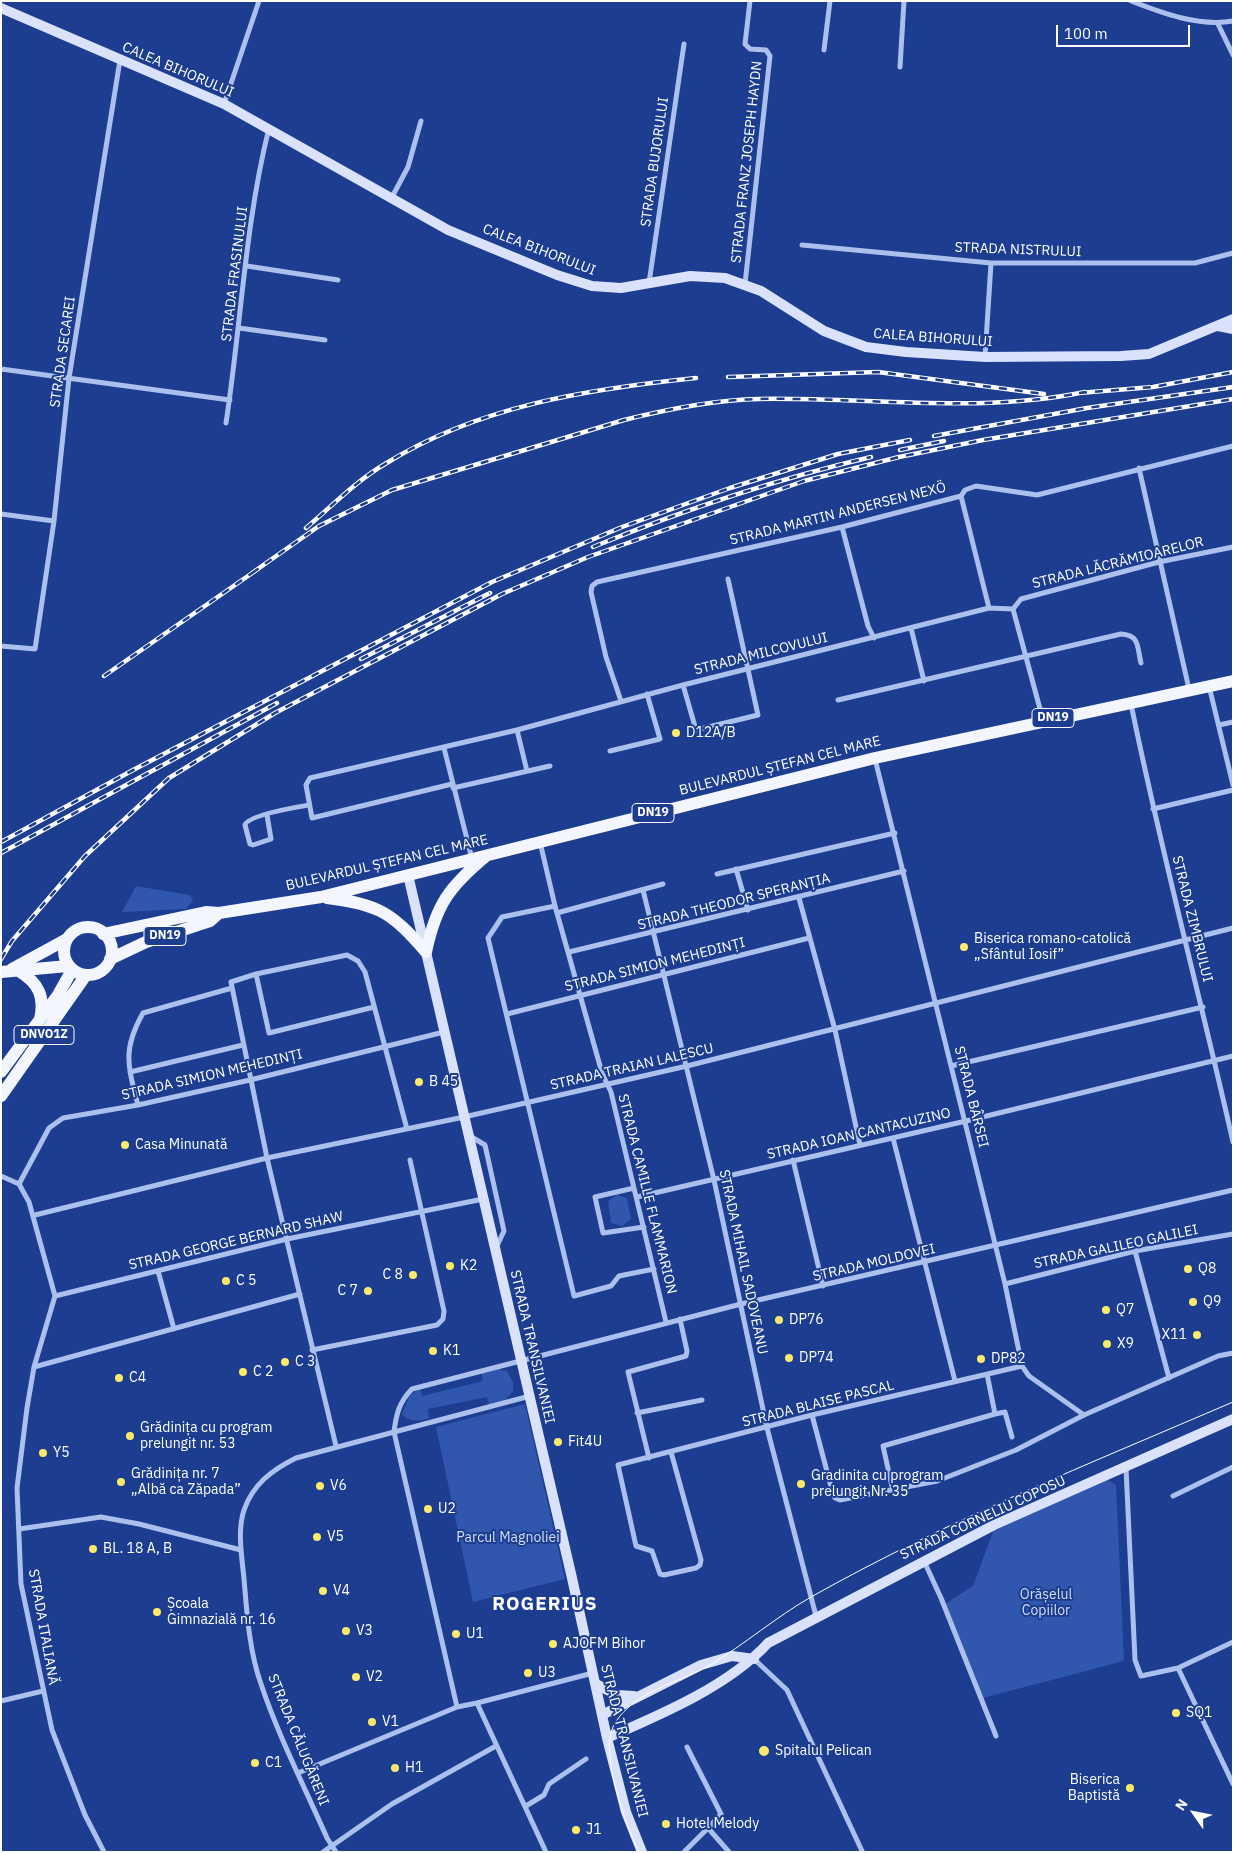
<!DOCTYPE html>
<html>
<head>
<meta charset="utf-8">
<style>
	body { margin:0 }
	#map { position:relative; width:1234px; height:1853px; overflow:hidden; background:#1c3d90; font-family:"IBM Plex Sans",sans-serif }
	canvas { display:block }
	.frame { position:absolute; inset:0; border:2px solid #fff; pointer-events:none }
	.north { position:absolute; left:1169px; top:1788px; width:50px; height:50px; -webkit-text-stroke:4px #1c3d90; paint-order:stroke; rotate:303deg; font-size:14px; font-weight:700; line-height:20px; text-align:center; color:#fff }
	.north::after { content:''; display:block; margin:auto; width:18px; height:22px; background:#fff; clip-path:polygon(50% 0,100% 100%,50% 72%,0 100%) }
	.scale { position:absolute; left:1056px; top:25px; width:134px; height:22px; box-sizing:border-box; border:2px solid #fff; border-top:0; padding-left:6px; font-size:15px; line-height:18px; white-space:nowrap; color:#fff; -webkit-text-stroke:4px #1c3d90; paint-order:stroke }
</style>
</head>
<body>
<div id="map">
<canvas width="1234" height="1853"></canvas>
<div class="frame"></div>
<div class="north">N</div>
<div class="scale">100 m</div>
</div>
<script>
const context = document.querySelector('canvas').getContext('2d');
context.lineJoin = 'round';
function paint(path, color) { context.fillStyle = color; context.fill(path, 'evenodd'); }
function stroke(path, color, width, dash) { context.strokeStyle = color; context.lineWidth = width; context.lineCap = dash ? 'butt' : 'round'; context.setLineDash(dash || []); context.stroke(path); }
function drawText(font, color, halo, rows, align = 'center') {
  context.font = font + ' "IBM Plex Sans",sans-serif'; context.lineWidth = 4; context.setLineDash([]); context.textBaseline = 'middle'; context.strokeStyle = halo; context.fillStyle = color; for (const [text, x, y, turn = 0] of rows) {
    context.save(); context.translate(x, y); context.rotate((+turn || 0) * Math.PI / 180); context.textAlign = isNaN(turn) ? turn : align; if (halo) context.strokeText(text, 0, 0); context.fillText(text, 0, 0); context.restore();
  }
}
paint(new Path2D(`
	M136 886 190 895 193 901 186 909 122 912Z
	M617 1195 627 1198 631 1219 622 1226 611 1223 608 1201Z
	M498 1369 507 1371 513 1382V1391L505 1400 489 1405 487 1397 428 1409 429 1418C420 1421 409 1423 402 1414L410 1395 420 1389 422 1396 483 1381 481 1373Z
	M525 1404 565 1579 473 1602 436 1427Z
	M1105 1478 1116 1485 1124 1661 983 1698 945 1604 973 1586 994 1529Z`), '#3056ae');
stroke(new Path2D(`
	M1131 1C1162 13 1199 27 1233 21
	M1218 24 1233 55
	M824 50 830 1
	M900 67 904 1
	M224 104 259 1
	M391 199 408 167 421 121
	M802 245 991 263H1195L1233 253
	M247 266 338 280
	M649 283 684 44
	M745 284 770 56 766 50 750 49 745 44 750 1
	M239 328 325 340
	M985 357 991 263
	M1 369 230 400
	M226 423C241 325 245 224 269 128
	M1139 468 1189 689
	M961 496 989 608
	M1 514 54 521
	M842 527 868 626 874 638
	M1013 609 1021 599 1159 562 1233 547
	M1013 609 1043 720
	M911 628 924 681
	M1 646 35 649 54 521 69 378 120 60
	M683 685 696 730 758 715 728 579
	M1209 686 1233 785
	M838 700 1121 634C1140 635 1137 647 1141 663
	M621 701 606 657 591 592 592 586 597 582 842 527 961 496 965 490 976 486 1037 495 1233 446
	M1131 704C1161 851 1200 996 1233 1142
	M1219 725 1233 722
	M517 730 527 771
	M444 748 472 859
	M610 751 660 739 647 694
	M875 759 1005 1284 1022 1366 1029 1376 1084 1415
	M452 784 312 818 306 785 310 778 517 730 683 685 989 608 1013 609
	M453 788 550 766
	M1153 809 1233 790
	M267 815 271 839 253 845 250 844 245 825C248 815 297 807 309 805
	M540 842 555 906 602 1073 611 1092 666 1322
	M736 869 748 910
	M717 874 895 833
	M643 890 714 1180 767 1428 816 1616
	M799 898 835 1030 860 1145
	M555 906 502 917 488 938 574 1296 611 1286 619 1276 654 1269
	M557 913 663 884
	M569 952 904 871
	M256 974 269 1033 374 1007
	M507 1014 809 938
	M951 1066 1203 1007
	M130 1072 243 1045
	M138 1105C128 1066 122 1050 143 1013L232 988
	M470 1136 485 1145 504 1231 496 1248
	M893 1138 955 1381
	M793 1160 823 1286
	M1 1176 19 1184 29 1202 55 1296 34 1367 27 1408 17 1488 21 1584 52 1730 85 1815 104 1852
	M19 1184 49 1128 63 1118 138 1105 250 1080 444 1032
	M634 1188 595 1197 603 1233 644 1227
	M637 1197 966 1121 1233 1056
	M35 1215 267 1158 464 1117 687 1066 1233 928
	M1135 1251 1169 1378
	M158 1271 174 1329
	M1005 1284 1135 1251 1233 1234
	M55 1296 287 1239 483 1199
	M312 1350 437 1325 443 1319 444 1311 410 1160
	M34 1367 300 1294
	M637 1413 702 1400
	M995 1414 1005 1412 1012 1437
	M812 1415 833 1494 835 1498 840 1500 937 1481 1016 1450 1084 1415 1218 1356 1233 1353
	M336 1446 267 1158 231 982 256 974 347 955 358 961 365 972 407 1129
	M671 1452 701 1560 700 1565 696 1568 664 1575 660 1574 652 1551 636 1546 618 1465 812 1415 1022 1366
	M649 1458 628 1372 686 1356 687 1351 680 1319
	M1126 1468 1135 1660 1141 1676 1178 1668 1233 1642
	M893 1491 883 1446 995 1414 987 1374
	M1173 1496 1233 1467
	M19 1529 101 1517 139 1524 241 1550
	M924 1561 941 1598 996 1736
	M754 1659 787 1690 862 1851
	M1178 1668 1233 1784
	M1 1701 43 1691
	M477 1703 593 1673
	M457 1707 394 1432C396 1415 399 1402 412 1389L741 1304 1233 1190
	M687 1747 721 1814 708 1828
	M298 1773 457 1707 477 1703 546 1852
	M526 1806 544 1795 549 1784 586 1759
	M323 1852 392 1804 496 1746
	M336 1852 327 1838C305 1788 278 1735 261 1684 249 1650 247 1613 244 1579 242 1557 237 1531 244 1510 253 1484 272 1470 296 1458L530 1396
	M684 1852 708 1828 729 1852`), '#acc0ee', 5);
stroke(new Path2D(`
	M1 8 224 104 448 230 557 275 592 286 621 288 690 276 725 278 761 291 824 331 866 347 906 352 985 357 1121 356 1149 354 1233 319
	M1218 326 1233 329
	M408 875 572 1578 607 1738 626 1812 642 1852
	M596 1684 617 1695 634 1696
	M602 1715 701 1665 732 1656 754 1659
	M607 1738C660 1715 729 1686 768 1643L994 1525 1233 1419`), '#d9e2fa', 10);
stroke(new Path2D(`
	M327 898C379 904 392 913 426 952
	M64 951a24 24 0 1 1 48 0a24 24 0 1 1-48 0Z
	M103 934 206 912 219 913 321 897 875 758 1233 681
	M426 952C436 905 449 887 485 857
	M110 959 146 942 210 921 219 913
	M12 969 67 939
	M19 971C39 983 45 997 40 1019
	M1 972 68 966
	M1 1072 58 995 72 970
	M1 1096 86 975`), '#f3f6ff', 12);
stroke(new Path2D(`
	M639 1852C626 1826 600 1754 613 1727 630 1692 679 1683 710 1665 745 1644 776 1617 811 1597 946 1521 1091 1463 1233 1402`), '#fff', 1);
const rail = new Path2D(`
	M728 377 878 372 1044 394
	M1079 393 1153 387 1233 372
	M934 436 1087 408 1233 387
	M900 450 944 441
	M306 528C331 507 356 481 385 464 478 406 588 389 696 378
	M593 547C683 510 777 479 871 457
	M252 573 319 526 392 490 624 420C668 409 713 400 759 399 868 397 977 414 1085 392
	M361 659 490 593
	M104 676 258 569
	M1 842 135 769 492 582 622 527 730 488 838 454 910 440
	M1 853 277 703
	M1 959 12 941 85 856 169 778 275 713 502 594 588 557 804 481 899 457 983 440 1233 399`);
stroke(rail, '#fff', 4.5);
stroke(rail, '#1c3d90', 2.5, [8]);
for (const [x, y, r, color] of [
	[676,733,5,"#feea6a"],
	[964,947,5,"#feea6a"],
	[419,1082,5,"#feea6a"],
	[125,1145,5,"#feea6a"],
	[450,1266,5,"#feea6a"],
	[1188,1269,5,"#feea6a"],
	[413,1275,5,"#feea6a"],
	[226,1281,5,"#feea6a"],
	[368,1291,5,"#feea6a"],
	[1193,1302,5,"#feea6a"],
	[1106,1310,5,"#feea6a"],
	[779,1320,5,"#feea6a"],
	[1197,1335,5,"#feea6a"],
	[1107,1344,5,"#feea6a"],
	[433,1351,5,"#feea6a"],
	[789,1358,5,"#feea6a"],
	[981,1359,5,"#feea6a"],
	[285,1362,5,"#feea6a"],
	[243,1372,5,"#feea6a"],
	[119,1378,5,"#feea6a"],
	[130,1436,5,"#feea6a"],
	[558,1442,5,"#feea6a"],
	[43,1453,5,"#feea6a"],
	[121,1482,5,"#feea6a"],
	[801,1484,5,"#feea6a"],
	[320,1486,5,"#feea6a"],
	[428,1509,5,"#feea6a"],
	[317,1537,5,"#feea6a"],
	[93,1549,5,"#feea6a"],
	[323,1591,5,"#feea6a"],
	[157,1612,5,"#feea6a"],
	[346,1631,5,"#feea6a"],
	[456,1634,5,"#feea6a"],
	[553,1644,5,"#feea6a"],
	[528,1673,5,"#feea6a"],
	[356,1677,5,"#feea6a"],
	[1176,1713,5,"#feea6a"],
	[372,1722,5,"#feea6a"],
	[764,1751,6,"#feea6a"],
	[255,1763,5,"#feea6a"],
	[395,1768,5,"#feea6a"],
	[1130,1788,5,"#feea6a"],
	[666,1824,5,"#feea6a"],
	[576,1830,5,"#feea6a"]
]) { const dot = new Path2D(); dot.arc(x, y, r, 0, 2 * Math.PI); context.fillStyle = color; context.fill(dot); stroke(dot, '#1c3d90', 2); }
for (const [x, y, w] of [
	[1053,718,42],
	[653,813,42],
	[165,936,42],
	[44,1035,60]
]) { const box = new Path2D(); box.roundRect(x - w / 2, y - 9.5, w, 19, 4); context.fillStyle = '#1c3d90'; context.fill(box); stroke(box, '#fff', 1); }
drawText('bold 12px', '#fff', null, [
	["DN19",1053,718],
	["DN19",653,813],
	["DN19",165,936],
	["DNVO1Z",44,1035]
]);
drawText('14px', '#fff', '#1c3d90', [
	["CALEA BIHORULUI",178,70,23],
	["STRADA BUJORULUI",655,162,-82],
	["STRADA FRANZ JOSEPH HAYDN",747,162,-84],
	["CALEA BIHORULUI",539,250,21],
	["STRADA NISTRULUI",1018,250,2],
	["STRADA FRASINULUI",235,274,-83],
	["CALEA BIHORULUI",933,338,4],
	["STRADA SECAREI",63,352,-82],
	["STRADA MARTIN ANDERSEN NEXÖ",838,514,-14],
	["STRADA LĂCRĂMIOARELOR",1118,563,-14],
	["STRADA MILCOVULUI",761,654,-14],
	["BULEVARDUL ȘTEFAN CEL MARE",780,766,-14],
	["BULEVARDUL ȘTEFAN CEL MARE",387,863,-13],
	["STRADA THEODOR SPERANȚIA",734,902,-14],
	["STRADA ZIMBRULUI",1192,919,76],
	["STRADA SIMION MEHEDINȚI",655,965,-14],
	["STRADA TRAIAN LALESCU",632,1067,-13],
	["STRADA SIMION MEHEDINȚI",212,1075,-13],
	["STRADA BÂRSEI",971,1097,76],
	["STRADA IOAN CANTACUZINO",859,1134,-13],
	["STRADA CAMILLE FLAMMARION",647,1194,76],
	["STRADA GEORGE BERNARD SHAW",236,1241,-13],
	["STRADA GALILEO GALILEI",1116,1247,-12],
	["STRADA MIHAIL SADOVEANU",743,1262,78],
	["STRADA MOLDOVEI",874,1263,-13],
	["STRADA TRANSILVANIEI",532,1347,77],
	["STRADA BLAISE PASCAL",818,1404,-14],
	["STRADA CORNELIU COPOSU",983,1518,-25],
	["STRADA ITALIANĂ",43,1627,80],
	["STRADA CĂLUGĂRENI",298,1740,68],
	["STRADA TRANSILVANIEI",624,1741,76]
]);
drawText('14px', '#fff', '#1c3d90', [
	["D12A/B",686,733],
	["Biserica romano-catolică",974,939],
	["„Sfântul Iosif”",974,955],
	["B 45",429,1082],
	["Casa Minunată",135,1145],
	["K2",460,1266],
	["Q8",1198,1269],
	["C 8",403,1275,"right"],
	["C 5",236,1281],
	["C 7",358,1291,"right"],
	["Q9",1203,1302],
	["Q7",1116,1310],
	["DP76",789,1320],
	["X11",1187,1335,"right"],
	["X9",1117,1344],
	["K1",443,1351],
	["DP74",799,1358],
	["DP82",991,1359],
	["C 3",295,1362],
	["C 2",253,1372],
	["C4",129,1378],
	["Grădinița cu program",140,1428],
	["prelungit nr. 53",140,1444],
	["Fit4U",568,1442],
	["Y5",53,1453],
	["Grădinița nr. 7",131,1474],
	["„Albă ca Zăpada”",131,1490],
	["Gradinita cu program",811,1476],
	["prelungit Nr. 35",811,1492],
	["V6",330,1486],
	["U2",438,1509],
	["V5",327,1537],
	["BL. 18 A, B",103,1549],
	["V4",333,1591],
	["Școala",167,1604],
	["Gimnazială nr. 16",167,1620],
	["V3",356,1631],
	["U1",466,1634],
	["AJOFM Bihor",563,1644],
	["U3",538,1673],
	["V2",366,1677],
	["SQ1",1186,1713],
	["V1",382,1722],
	["Spitalul Pelican",775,1751],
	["C1",265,1763],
	["H1",405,1768],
	["Biserica",1120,1780,"right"],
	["Baptistă",1120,1796,"right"],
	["Hotel Melody",676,1824],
	["J1",586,1830]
], 'left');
drawText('14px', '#d2defa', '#1c3d90', [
	["Parcul Magnoliei",508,1538],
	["Orășelul",1046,1595],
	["Copiilor",1046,1611]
]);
context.letterSpacing = '1px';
drawText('bold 19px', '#fff', '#1c3d90', [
	["ROGERIUS",545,1605]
]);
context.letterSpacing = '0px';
</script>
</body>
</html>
